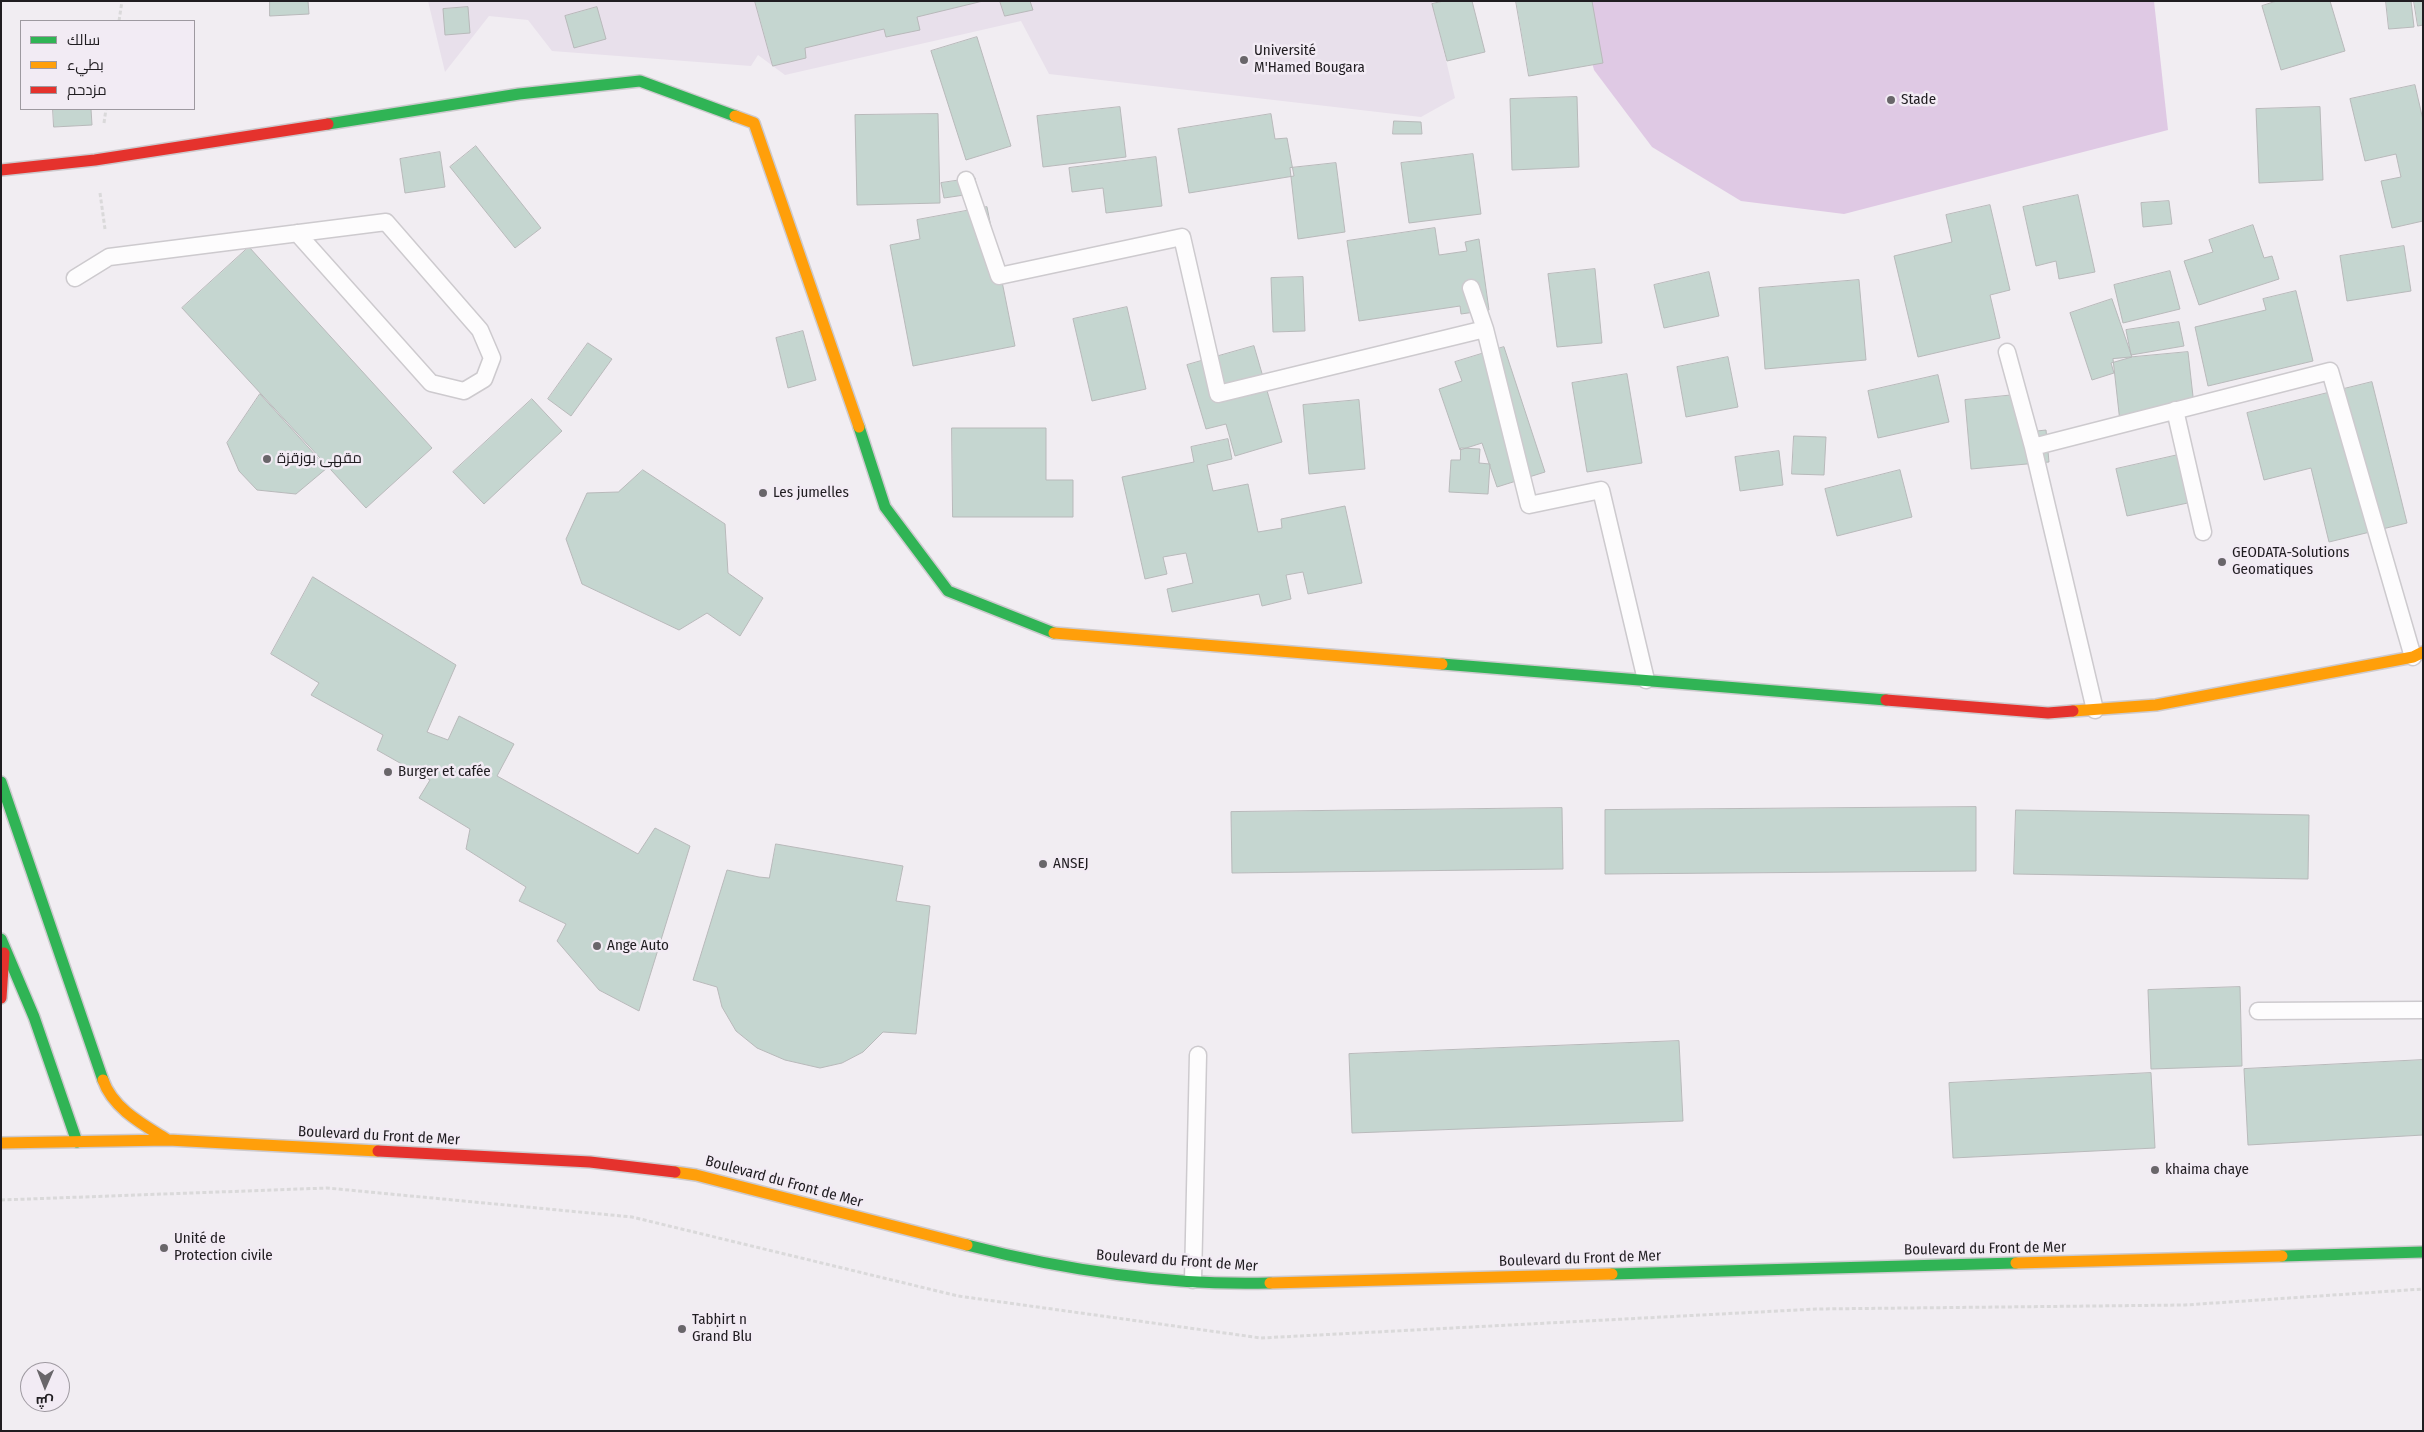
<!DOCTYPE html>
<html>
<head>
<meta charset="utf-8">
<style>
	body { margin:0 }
	#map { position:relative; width:2424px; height:1432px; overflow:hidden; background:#f1edf2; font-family:"Fira Sans Condensed",Cairo,sans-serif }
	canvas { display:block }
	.frame { position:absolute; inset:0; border:2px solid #201d21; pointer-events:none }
	.legend { position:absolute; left:20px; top:20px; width:175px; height:90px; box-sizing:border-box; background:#f2ebf4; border:1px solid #9e99a0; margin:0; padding:6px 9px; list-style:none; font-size:15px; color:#201d21 }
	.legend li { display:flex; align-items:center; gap:10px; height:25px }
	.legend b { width:25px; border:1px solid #9e99a0 }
	.north { position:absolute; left:20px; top:1362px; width:50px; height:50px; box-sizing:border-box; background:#f2ebf4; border:1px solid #9e99a0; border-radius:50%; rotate:181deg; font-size:14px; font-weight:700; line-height:20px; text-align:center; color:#201d21 }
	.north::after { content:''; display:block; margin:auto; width:18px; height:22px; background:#69666a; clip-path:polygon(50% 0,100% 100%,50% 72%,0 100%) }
</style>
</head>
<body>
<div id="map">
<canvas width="2424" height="1432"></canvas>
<div class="frame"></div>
<ul class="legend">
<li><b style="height:6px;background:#30b455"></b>سالك</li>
<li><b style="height:6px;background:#ff9f0a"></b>بطيء</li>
<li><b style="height:6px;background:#e5322d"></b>مزدحم</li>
</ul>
<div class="north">ش</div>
</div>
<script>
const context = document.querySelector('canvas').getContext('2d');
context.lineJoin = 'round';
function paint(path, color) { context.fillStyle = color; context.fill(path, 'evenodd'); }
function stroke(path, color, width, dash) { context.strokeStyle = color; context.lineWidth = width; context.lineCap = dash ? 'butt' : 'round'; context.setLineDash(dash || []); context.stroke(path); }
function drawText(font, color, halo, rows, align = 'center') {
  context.font = font + ' "Fira Sans Condensed",Cairo,sans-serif'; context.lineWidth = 5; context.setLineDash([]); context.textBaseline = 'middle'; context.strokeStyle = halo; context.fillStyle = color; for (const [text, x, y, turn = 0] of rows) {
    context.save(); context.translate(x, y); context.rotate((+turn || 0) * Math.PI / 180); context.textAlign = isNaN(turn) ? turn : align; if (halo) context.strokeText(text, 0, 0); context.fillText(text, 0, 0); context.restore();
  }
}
paint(new Path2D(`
	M428 1H1432L1455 98 1421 117 1049 74 1021 21 785 75 758 55 751 66 552 51 528 20 489 16 445 72Z`), '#e8e0eb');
paint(new Path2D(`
	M1576 1H2154L2168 130 1844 214 1741 201 1652 147 1594 70Z`), '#dfc9e4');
const building = new Path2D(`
	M270 1H308L309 14 270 16Z
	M755 1H983L917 17 920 30 886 37 884 29 805 48 806 58 773 66Z
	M1000 1H1030L1033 10 1005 16Z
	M1444 1H1472L1485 52 1447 61 1432 4Z
	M1516 1H1592L1603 63 1529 76Z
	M2277 1H2330L2345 51 2281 70 2262 6Z
	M2386 1H2411L2414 27 2389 29Z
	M2414 1H2423V25L2418 26Z
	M468 7 470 33 445 35 443 9Z
	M597 7 606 39 574 48 565 16Z
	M977 37 1011 146 966 160 931 51Z
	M2415 85 2423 120V221L2392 228 2381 181 2401 177 2396 154 2365 161 2350 99Z
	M1577 97 1579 167 1512 170 1510 99Z
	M1120 107 1126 157 1043 167 1037 116Z
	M2320 107 2323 180 2259 183 2256 109Z
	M53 109H91L92 125 54 127Z
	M938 114 940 203 857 205 855 115Z
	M1271 114 1275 139 1287 138 1294 176 1189 193 1178 129Z
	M1394 121 1421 122 1422 134H1393Z
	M476 146 541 228 515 248 450 167Z
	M440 152 445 187 405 193 400 159Z
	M1473 154 1481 214 1409 223 1401 163Z
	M1156 157 1162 206 1106 213 1103 188 1072 192 1069 168Z
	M1336 163 1345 232 1298 239 1290 168Z
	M975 178 978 193 944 198 941 183Z
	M2078 195 2095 272 2059 279 2056 261 2036 266 2023 207Z
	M2169 201 2172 224 2143 227 2141 203Z
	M1990 205 2010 290 1990 295 2000 338 1918 357 1894 256 1952 242 1946 215Z
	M987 207 1015 346 913 366 890 245 920 239 917 220Z
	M2253 225 2264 258 2272 256 2279 279 2199 305 2184 261 2213 252 2209 240Z
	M1435 228 1439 255 1467 251 1465 242 1479 239 1489 310 1461 314 1460 306 1359 321 1347 241Z
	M2404 246 2411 291 2347 301 2340 256Z
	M249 247 432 448 366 508 182 308Z
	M1595 269 1602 343 1557 347 1548 274Z
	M2170 271 2180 309 2123 323 2114 285Z
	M1709 272 1719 316 1664 328 1654 285Z
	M1303 277 1305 331 1273 332 1271 278Z
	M1859 280 1866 360 1765 369 1759 288Z
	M2296 291 2313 361 2208 386 2195 327 2266 310 2263 299Z
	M2112 299 2132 357 2111 363 2114 373 2092 380 2070 313Z
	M1127 307 1146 389 1092 401 1073 319Z
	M2179 322 2184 346 2131 355 2126 330Z
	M803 331 816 380 788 388 776 338Z
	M588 343 612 359 571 416 548 399Z
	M1254 346 1282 442 1235 456 1226 424 1206 429 1187 365Z
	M1504 347 1545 472 1497 487 1482 443 1460 450 1439 389 1462 381 1455 362Z
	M2188 352 2195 414 2120 422 2113 359Z
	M1728 357 1738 407 1686 417 1677 367Z
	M1627 374 1642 463 1587 472 1572 383Z
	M1938 375 1949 422 1878 438 1868 391Z
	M2372 382 2407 523 2329 542 2311 468 2264 480 2247 413Z
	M260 394 327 468 296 494 257 490 239 471 227 443Z
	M2025 394 2028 432 2046 430 2049 462 1971 469 1965 400Z
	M532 399 562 431 484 504 453 472Z
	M1359 400 1365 469 1309 474 1303 405Z
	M952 428H1046V480H1073V517H953Z
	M1794 436 1826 437 1824 475 1792 474Z
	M1228 439 1232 459 1207 465 1213 491 1248 484 1258 532 1282 528 1281 519 1345 506 1362 583 1308 594 1303 572 1286 575 1291 599 1262 606 1259 594 1172 612 1167 589 1193 583 1186 553 1163 557 1167 574 1145 579 1122 477 1194 462 1191 447Z
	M1461 448 1480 449 1479 463 1490 464 1488 494 1449 492 1451 460H1460Z
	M1779 451 1783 485 1740 491 1735 457Z
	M2187 453 2197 501 2127 516 2116 469Z
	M643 470 725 524 728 573 763 598 740 636 707 613 679 630 582 584 566 539 587 493 618 492Z
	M1900 470 1912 517 1837 536 1825 489Z
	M313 577 456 665 427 732 448 740 459 716 514 744 497 776 638 854 655 828 690 846 639 1011 599 990 557 941 566 924 519 901 526 887 466 849 470 829 419 798 430 780 377 750 383 735 311 695 319 683 271 654Z
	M1976 807V871L1605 874V810Z
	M1562 808 1563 869 1232 873 1231 812Z
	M2016 810 2309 815 2308 879 2014 874Z
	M776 844 903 866 896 901 930 906 916 1034 883 1032 863 1052 842 1063 820 1068 785 1060 757 1048 736 1031 722 1007 717 987 693 980 727 870 759 877 769 878Z
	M2240 987 2242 1066 2151 1069 2148 990Z
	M1679 1041 1683 1121 1352 1133 1349 1054Z
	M2423 1060V1135L2248 1145 2244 1069Z
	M2151 1073 2155 1148 1953 1158 1949 1083Z`);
paint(building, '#c5d6d0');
stroke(building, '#b8b9ba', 1);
const lane = new Path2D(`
	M966 180 999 276 1182 237 1218 394 1485 329 1529 505 1601 490 1646 680
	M75 278 109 257 386 222 480 330 492 358 484 379 464 391 431 383 297 233
	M1471 288 1485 329
	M2007 352 2033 447
	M2175 410 2203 532
	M2095 710 2033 447 2330 371 2413 657
	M2258 1011 2423 1010
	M1193 1280 1198 1055`);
const fast = new Path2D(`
	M328 124 519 94 640 81 735 116
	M859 427 885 507 948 591 1054 633
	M1442 664 1886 700
	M1 782 103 1080
	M1 939 34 1017 77 1142
	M967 1245C1063 1270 1171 1286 1270 1283
	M2282 1256 2423 1252
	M1612 1274 2016 1263`);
const slow = new Path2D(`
	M735 116 754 123 859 427
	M1054 633 1442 664
	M2073 711 2156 705 2413 657 2423 652
	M103 1080C113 1109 144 1125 168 1140
	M1 1143 168 1140 378 1151
	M675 1172 696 1175 967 1245
	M2016 1263 2282 1256
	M1270 1283 1612 1274`);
const jam = new Path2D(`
	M1 170 95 160 328 124
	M1886 700 2048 713 2073 711
	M1 998 4 953
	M378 1151 590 1162 675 1172`);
stroke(lane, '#cdcace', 19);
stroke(fast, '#cdcace', 14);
stroke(slow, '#cdcace', 14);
stroke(jam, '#cdcace', 14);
stroke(new Path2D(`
	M119 21 122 1
	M104 123 106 109
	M100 193 105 229
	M1 1200 327 1188 632 1217 958 1296 1261 1338 1816 1309 2185 1305 2423 1289`), '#dad9da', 3, [4, 2.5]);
stroke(lane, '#fdfcfd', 16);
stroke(fast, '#30b455', 11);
stroke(slow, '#ff9f0a', 11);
stroke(jam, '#e5322d', 11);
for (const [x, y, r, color] of [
	[1244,60,5,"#69666a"],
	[1891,100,5,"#69666a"],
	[267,459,5,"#69666a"],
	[763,493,5,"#69666a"],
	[2222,562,5,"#69666a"],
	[388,772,5,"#69666a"],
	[1043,864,5,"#69666a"],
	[597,946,5,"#69666a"],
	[2155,1170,5,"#69666a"],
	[164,1248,5,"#69666a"],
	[682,1329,5,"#69666a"]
]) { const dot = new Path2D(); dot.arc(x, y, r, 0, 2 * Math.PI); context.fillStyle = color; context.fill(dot); stroke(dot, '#f2ebf4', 2); }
drawText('15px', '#201d21', '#f2ebf4', [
	["Université",1254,51],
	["M'Hamed Bougara",1254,68],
	["Stade",1901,100],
	["مقهى بوزقزة",277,459],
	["Les jumelles",773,493],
	["GEODATA-Solutions",2232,553],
	["Geomatiques",2232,570],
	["Burger et cafée",398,772],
	["ANSEJ",1053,864],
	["Ange Auto",607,946],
	["khaima chaye",2165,1170],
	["Unité de",174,1239],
	["Protection civile",174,1256],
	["Tabḥirt n",692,1320],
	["Grand Blu",692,1337]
], 'left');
drawText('15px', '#201d21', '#f2ebf4', [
	["Boulevard du Front de Mer",379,1136,3],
	["Boulevard du Front de Mer",784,1182,15],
	["Boulevard du Front de Mer",1985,1249,-1],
	["Boulevard du Front de Mer",1580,1259,-2],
	["Boulevard du Front de Mer",1177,1261,4]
]);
</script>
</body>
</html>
